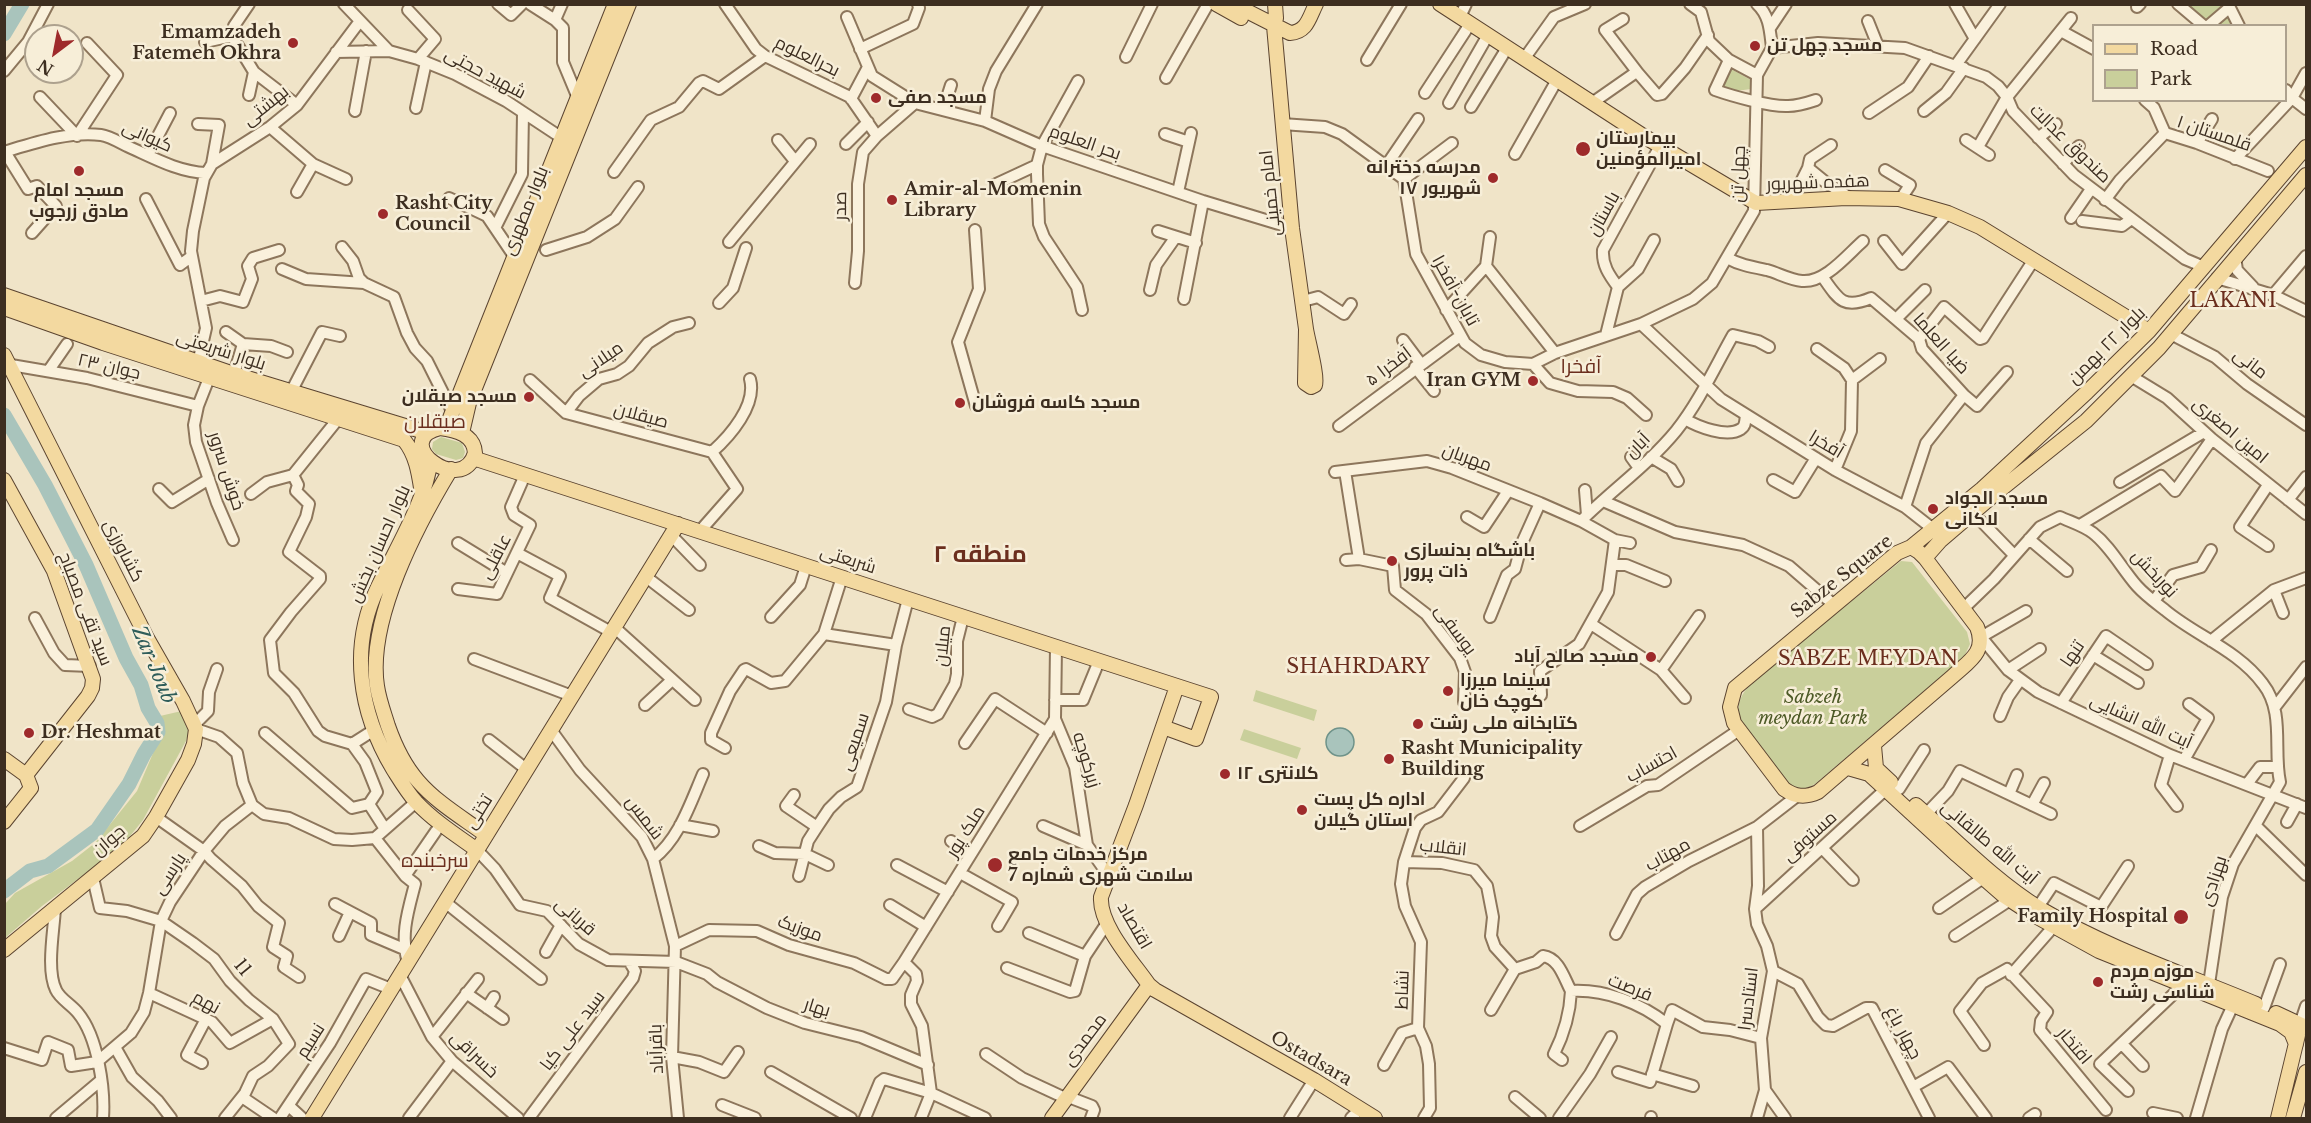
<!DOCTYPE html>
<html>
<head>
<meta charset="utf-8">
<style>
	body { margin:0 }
	#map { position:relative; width:2311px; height:1123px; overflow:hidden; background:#f0e4c8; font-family:"Libre Baskerville",serif }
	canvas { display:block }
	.frame { position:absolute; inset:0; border:6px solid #3d2e20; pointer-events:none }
	.legend { position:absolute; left:2092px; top:24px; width:195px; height:78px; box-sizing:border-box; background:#f7eed8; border:2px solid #ada18e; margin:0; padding:8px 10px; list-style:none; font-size:18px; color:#3d2e20 }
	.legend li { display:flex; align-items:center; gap:12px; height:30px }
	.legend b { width:30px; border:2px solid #ada18e }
	.north { position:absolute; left:24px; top:24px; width:60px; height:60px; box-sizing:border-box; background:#f7eed8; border:2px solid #ada18e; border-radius:50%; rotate:212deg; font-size:16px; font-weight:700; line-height:24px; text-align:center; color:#3d2e20 }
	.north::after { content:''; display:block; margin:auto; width:21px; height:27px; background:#9e2a2b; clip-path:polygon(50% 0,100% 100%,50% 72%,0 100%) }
</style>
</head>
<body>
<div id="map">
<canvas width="2311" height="1123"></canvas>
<div class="frame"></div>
<ul class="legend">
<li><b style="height:8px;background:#f3d9a0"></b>Road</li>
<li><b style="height:16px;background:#c9cf9b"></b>Park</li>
</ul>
<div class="north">N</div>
</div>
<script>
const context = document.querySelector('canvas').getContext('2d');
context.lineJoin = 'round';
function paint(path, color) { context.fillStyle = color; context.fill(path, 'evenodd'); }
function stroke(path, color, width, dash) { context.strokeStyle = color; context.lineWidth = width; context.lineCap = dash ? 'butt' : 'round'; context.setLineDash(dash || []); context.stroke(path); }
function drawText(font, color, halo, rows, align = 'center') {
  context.font = font + ' "Libre Baskerville",Cairo,serif'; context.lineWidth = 5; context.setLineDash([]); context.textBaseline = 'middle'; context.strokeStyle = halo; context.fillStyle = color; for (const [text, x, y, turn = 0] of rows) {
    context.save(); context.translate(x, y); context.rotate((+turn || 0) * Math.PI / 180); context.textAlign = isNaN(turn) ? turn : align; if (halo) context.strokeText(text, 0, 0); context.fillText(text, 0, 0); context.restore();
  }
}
paint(new Path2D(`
	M2182 5H2223L2234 25H2207Z
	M1731 69 1751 80V89L1736 91 1722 86Z
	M441 437 462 443 465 452 463 458 456 460 436 454 432 449 433 442Z
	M1901 561 1912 562 1967 632 1970 644 1964 657 1815 784C1804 790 1799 790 1788 786L1740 723C1735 705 1741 694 1753 681Z
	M1256 690 1317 710 1314 721 1253 701Z
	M186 710 190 728 186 741 143 820 122 846 42 906 5 938V904L15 893 72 861 95 843 137 791 162 732 160 716Z
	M1244 729 1301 748 1297 759 1240 740Z`), '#c9cf9b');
const water = new Path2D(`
	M1326 742a14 14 0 1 1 28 0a14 14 0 1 1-28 0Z`);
paint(water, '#a9c4bc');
stroke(water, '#6f938a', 1.5);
stroke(new Path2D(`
	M4 34 22 4
	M4 415 45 485 86 565 126 658 141 685 148 708 157 723 158 732 144 754 129 784 97 830 48 866 30 871 4 891`), '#a9c4bc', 15);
const minor = new Path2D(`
	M249 4 234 26 232 36 254 72 297 105
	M344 4 389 51
	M498 4 511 15 522 4
	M530 4 555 20
	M562 4 555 20 563 28V62L578 98
	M725 4 756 49 765 56 850 97 877 136
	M1690 4 1701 12 1709 41 1729 60 1757 75
	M1757 4C1770 16 1770 32 1772 48
	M1955 4 1975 39
	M2178 4 2204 26
	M2228 4 2239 26
	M2137 7 2140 4
	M408 10 435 39 418 59
	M847 17 872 76 915 103
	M1460 17 1466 4
	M1623 19 1605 30 1638 73
	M1868 21 1878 46
	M2208 26 2229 8
	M1770 28 1786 4
	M2061 31 2094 49
	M205 42 232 36
	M1772 48 1818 43 1905 48 1986 77 1998 86 2007 97 2013 111 2074 175 2185 259 2204 267
	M860 49 913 24 919 8 918 4
	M336 52 389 51 418 59 455 74 506 101 562 138
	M1126 57 1152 4
	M1524 59 1554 17 1585 4
	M1367 60 1401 4
	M1729 60 1715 90C1732 96 1771 107 1788 106 1798 106 1807 103 1816 100
	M1956 65 2000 4
	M4 71 28 42 48 4
	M1166 78 1208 4
	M1078 81 1042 146 1037 165V174L1039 224 1044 237 1077 287 1082 310
	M2286 90 2292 98 2306 109
	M1425 93 1470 24
	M249 95 254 72
	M40 97 77 136 117 75 87 43
	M851 99 868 67
	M2145 100 2154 108 2165 133
	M1449 103 1488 35
	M1592 103 1635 73H1638L1657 95 1662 94 1685 68 1708 35
	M1471 107 1507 48
	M416 108 426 62
	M943 110 951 85
	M355 111 366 51
	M1924 111 1946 93 1964 68
	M1869 113 1908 87 1929 56
	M985 121 989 89 996 71 1037 4
	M198 124 219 125 212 164
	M1282 124 1325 127 1342 134 1404 179 1416 254 1465 343 1481 355 1505 362 1533 364 1555 353 1641 324 1693 299 1712 283 1754 211 1757 75 1772 48
	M270 127 313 164 346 179
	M2165 133 2197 143 2268 171
	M1165 134 1189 142
	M2038 138 2056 124
	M778 140 795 161
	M1966 140 1989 155
	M2197 143 2212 119
	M846 144 868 122
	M1978 147 2007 97 2071 18
	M4 152C34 143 69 131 101 135 109 136 119 142 127 146 152 157 178 172 206 173
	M5 152 28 189 37 186 56 206 32 233
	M1515 154 1557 80
	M148 155 170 113
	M2235 159 2292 98 2306 73
	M2063 164 2079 146
	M1386 166 1418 119
	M1808 168 1810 159 1831 145
	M1885 170 1910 185 1900 200
	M614 172 651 120 679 107 699 83 703 81 719 89 765 56
	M1404 179 1452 143
	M994 185 1037 165
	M297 192 313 164
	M1178 192 1191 133
	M449 198 487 216 514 256
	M146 199 180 265 192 256
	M2105 200 2120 180 2165 133
	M1786 201 1798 188 1808 168 1824 181 1850 198
	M2071 218 2091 189
	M2082 221 2122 226 2130 220
	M495 228 522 174 523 113
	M975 230 979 289 958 342 976 406
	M1158 231 1196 243
	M1884 241 1902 264 1948 213
	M729 242 810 144
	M342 247 353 261 359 278 364 283 394 297 407 333 415 348 427 361 452 411
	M546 250 587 237 615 219 638 187
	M2235 257 2237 270 2253 287
	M1727 258C1740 265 1752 267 1767 270 1778 273 1790 280 1802 281 1825 283 1847 255 1863 241
	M1486 266 1555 353
	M1486 266 1490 237
	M282 269 306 279 364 283
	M1822 276C1838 299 1843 310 1871 298L1919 339 1922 349 1964 395 1926 443 1905 507
	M2217 278 2273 295 2306 311
	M855 283 858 251V184L863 152 877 136 915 103 985 121 1042 146 1203 201 1292 228
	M1618 287 1638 269 1654 240
	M1150 290 1156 265 1175 238
	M2273 295 2306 256
	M1184 299 1203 201
	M201 301 220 296 243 302 252 279 248 266 253 258 279 250
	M1303 301 1318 297 1344 314 1351 304
	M719 303 733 288 746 248
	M1446 310 1486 266
	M1896 319 1925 290
	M1641 324 1721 399 1835 470 1905 507 1933 529
	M226 332 243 344 271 346 287 352
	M2171 334 2215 357 2247 384 2306 425
	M1606 335 1618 287C1609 275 1602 265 1603 250L1660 146
	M1919 339 1944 307 1980 339 1983 338 2033 261
	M1403 340 1421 364
	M1817 349 1844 368 1852 380
	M198 363 206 328 191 251 193 231 204 178 212 164 270 127 297 105 360 21
	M1533 364 1550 383 1578 391 1613 392 1627 398 1646 415
	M11 365 87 378 198 406
	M1415 367 1434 391
	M49 370 67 344
	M234 374 243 344
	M2131 376 2167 398 2212 439 2306 514
	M209 378 198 406 194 425 196 442 217 503 233 540
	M530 380 566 413 712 452 737 489 700 531
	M291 392 322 332 340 336
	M1964 395 1977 406 2007 372
	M566 413 579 396 599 379 617 374 629 366 648 343 673 327 689 323
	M338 419 293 475 298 485 296 491 309 504 306 517 289 552 320 576V579L291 612 270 640 274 673 294 693 318 731 325 736 352 744 374 730
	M1685 419C1698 427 1727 438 1741 429 1746 426 1745 420 1746 415
	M1339 426 1460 336
	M712 452C730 436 757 405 750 379
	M1631 457 1639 468
	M1651 457 1671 469 1678 481
	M1835 470 1851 431 1852 380 1880 359
	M1345 471 1359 559
	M1335 472 1427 461 1452 468 1540 503 1581 521 1615 540 1608 592 1579 644 1540 671 1541 695
	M1773 480 1795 492 1816 458
	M2120 482 2204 432
	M2268 485 2240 527 2268 546
	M159 489 172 502 209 479
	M1585 490 1587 515
	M251 494 267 482 293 475
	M2288 500 2306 477
	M1603 501 1675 532 1743 545 1789 566 1834 605
	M1467 517 1484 527 1508 491
	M1581 521C1612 490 1648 465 1676 431 1699 402 1715 367 1733 335L1758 341 1769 347
	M1982 522 2014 555
	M2080 525 2161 476 2175 491 2212 439
	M671 535 700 565
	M2029 539 2067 571
	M1615 540 1630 543
	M458 543 507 573
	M517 553 560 576 550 598 611 632
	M1346 560 1359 559 1393 566 1395 590 1426 614 1460 658 1465 672 1464 702
	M1612 565H1626L1665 581
	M645 576 689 610
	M458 589 497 594 530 525 514 515 511 507 525 475
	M2274 590 2283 613
	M2154 601 2173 575 2201 567 2211 550
	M1963 609 1994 579 2040 527 2060 517C2071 522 2084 526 2093 533 2111 547 2122 569 2137 586 2145 595 2156 603 2165 610 2196 636 2238 650 2263 684 2285 712 2273 750 2280 782L2233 864 2222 897 2209 984
	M2026 611 1981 637 2008 670 2038 692 2170 755 2306 808
	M771 617 800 585 806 566
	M1490 617 1507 575 1515 569 1522 543 1540 503
	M35 618 54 653 65 665 90 666
	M1591 624 1661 670 1685 698
	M614 627 695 700
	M824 634 896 645
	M2211 641 2274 590 2306 578
	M1056 647 1055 719 1075 767 1087 845 1109 876
	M2093 655 2138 683
	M474 659 572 696
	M1661 670 1699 616
	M2008 670 2040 649
	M1055 700H1083L1099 661
	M2061 703 2106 636 2147 664
	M645 705 672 680
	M2275 707 2306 667
	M909 709 932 717 938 714 955 684 957 674V641L963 617
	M2000 716 2008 697 2020 680
	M195 724 208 711 209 692 217 669
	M196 729 219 737 237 753 243 783 252 805
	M551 730 580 770 642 837 653 859 675 946 672 1057 678 1118
	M265 733 352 808 369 804 385 829
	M489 740 526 769
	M965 743 995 699 1047 733
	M352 744 365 762 377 792 369 804
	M725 748 711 740V733L730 691 744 670 746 669 771 683 785 681 824 634 842 577
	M2170 755 2161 785 2177 806
	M2184 760 2208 718 2189 704
	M2247 784 2260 767H2277
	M1899 789 1924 750
	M2009 794 2017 775
	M794 795 786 806 817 827
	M252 805 264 814 289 818 334 839 352 840 375 838 416 802
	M2032 805 2044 783
	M1926 814 1948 791 1960 771 2051 814
	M156 817 204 851 211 859 242 886 258 906 279 923 273 947 287 956 284 967 299 977
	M2287 822 2297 804
	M680 825 713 831
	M1043 826 1087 845
	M1580 826 1647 786 1658 785 1739 730
	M2256 826 2306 875
	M375 838 405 876 415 884C408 911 400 935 408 963
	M951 841 971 854
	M759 846 775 853 805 854 828 865
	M1822 848 1853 880
	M477 850 495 869 520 905 547 911 579 944 608 960 676 962 707 974 717 982 767 1008 805 1023 861 1037 928 1065
	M653 859C679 839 690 804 703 774
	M1404 862 1442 863 1474 870 1487 886 1493 917 1491 936 1495 947 1515 969
	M897 865 948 892
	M960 873 1012 902 998 926
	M405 876 436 831
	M799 876 808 841 817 827 829 809 841 797 857 787 886 702 896 645 908 599
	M93 878 100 908 127 911 161 921 193 943 214 959 230 981 249 1000 273 1019 289 1044 268 1066 253 1076 245 1093 225 1118
	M445 902 541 979
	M335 904 371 923V935L404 949
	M890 905 926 927
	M2038 907 2054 883 2101 907 2128 866
	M55 908C54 930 46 970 56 990 60 999 72 1005 78 1013 98 1037 105 1089 103 1118
	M1939 908 1983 878
	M1755 909 1886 789
	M1029 933 1085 956
	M1616 934 1637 894 1645 887 1689 861 1757 827
	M339 936 350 912
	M1955 936 2010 900
	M675 946 709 930 757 931 789 945 854 963 886 979H892L904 962 1055 719
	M546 952 561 925
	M904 962 916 974 917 981 911 995V1004L922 1026 931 1093 921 1118
	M1007 968 1070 992 1075 991 1085 956 1107 923
	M1515 969 1536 962 1543 956C1559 958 1564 978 1571 991
	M1773 971 1798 984 1818 1017 1826 1025 1833 1026 1866 1008H1872L1929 1118
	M400 975 432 1037 452 1061 518 1118
	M2011 975 2054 926
	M1571 991C1605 989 1641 1003 1667 1024L1672 1010 1703 1027 1730 1030 1761 1038
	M149 993 212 1022 230 1043 273 1019
	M466 993 503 1019
	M487 1008 494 997
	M2264 1008 2280 964
	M1491 1010 1515 969
	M2300 1024 2306 1006
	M432 1037 478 979
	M2122 1044 2143 1066
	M1984 1045 1960 1011 1982 983 2007 969 2047 1012 2041 1021 2040 1030 2106 1110
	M115 1047 132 1077 158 1101 171 1118
	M4 1048 42 1060 48 1042 68 1050 71 1066 97 1062
	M986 1054 1022 1078 1065 1098
	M672 1057 699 1062 724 1072 738 1052
	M1562 1060 1554 1054C1564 1034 1570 1014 1571 991
	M97 1062 131 1033 144 1012 149 993 161 921 170 902 204 851 225 826 252 805
	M202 1063 187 1055 206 1019
	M1384 1065 1402 1033 1418 1028
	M771 1072 851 1118
	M1618 1072 1650 1082 1667 1024
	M1652 1074 1693 1086
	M1913 1087 1948 1067 1986 1118
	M1765 1090 1785 1118
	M2128 1091 2100 1064 2183 985
	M1066 1096 1092 1106 1094 1110 1091 1118
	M242 1097 273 1118
	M1515 1097 1540 1118
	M722 1105 755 1118
	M289 1106 302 1118
	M2153 1113 2177 1118
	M56 1118 100 1081
	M280 1118 330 1043 366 979 391 989
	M409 1118 452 1061
	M529 1118 633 978 635 971 629 961
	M865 1118 880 1082 884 1079 931 1093 985 1118
	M1290 1118 1314 1080
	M1351 1118 1360 1109
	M1424 1118 1430 1108 1429 1064 1426 1046 1418 1028 1421 942 1405 906 1401 884 1404 862 1415 828 1421 820 1438 812 1464 778
	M1559 1118 1590 1074 1611 1037
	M1651 1118V1117
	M1757 1118 1765 1090 1761 1038 1773 971 1767 946 1757 924 1755 909 1758 886 1757 827 1797 796
	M2029 1118 2035 1114
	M2196 1118 2222 1029 2233 1005`);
const major = new Path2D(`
	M1216 4 1241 18
	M1233 4 1290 33C1307 32 1309 18 1316 4
	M1275 4 1276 18 1274 26 1292 228 1306 329 1305 383 1311 387 1315 385C1318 378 1308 341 1306 329
	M1440 4 1645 137 1756 203 1846 198 1899 199 1948 213 1980 227 2149 331
	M4 295 234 374 428 433
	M4 308 103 343 404 440C417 456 419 475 422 494
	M4 355 147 638 183 701 196 729 194 744 188 760 156 817 143 836 4 950
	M440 428C457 430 474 435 475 453 462 498 388 441 440 428Z
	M446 428 615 4
	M462 433 469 403 629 4
	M473 458 1211 697 1196 739 1163 727
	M430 462C427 498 394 552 378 587 349 647 359 712 393 769 400 780 407 792 416 802 434 821 456 835 477 850
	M451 469C417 525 367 620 377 686 379 700 384 713 388 726 395 746 404 765 418 781 437 803 463 818 486 835
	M4 480 54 571 93 679 92 688 88 696 26 775
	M1911 547 1919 552 1925 558 1977 627C1987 652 1969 661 1953 676L1818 792C1805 798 1795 797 1784 789L1734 723 1730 707 1735 688 1897 553Z
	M1911 547 1982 489 2087 392 2149 331 2306 147
	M1925 558 1940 541 1995 494 2086 421 2159 348 2306 175
	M1177 686 1136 805 1101 897C1099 925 1133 962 1149 985L1155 990 1314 1080 1375 1118
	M1874 746 1876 768 1891 782
	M4 759 26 775
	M1848 768 1869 774 1957 855 2004 896 2030 913 2099 951 2280 1024 2291 1032 2296 1044
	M1916 805C1956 840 1994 880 2039 908 2107 948 2184 974 2256 1004
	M4 822 31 788 26 775
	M2276 1013 2306 1027
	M312 1118 678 524
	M1052 1118 1149 985
	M2278 1118 2298 1035
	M2293 1118 2306 1072`);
stroke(minor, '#8d765c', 14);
stroke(major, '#5b4430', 16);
stroke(minor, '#faf1dc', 10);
stroke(major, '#f3d9a0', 14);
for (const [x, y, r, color] of [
	[293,43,6,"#9e2a2b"],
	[1755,46,6,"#9e2a2b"],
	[876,98,6,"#9e2a2b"],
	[1583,149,8,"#9e2a2b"],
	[79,171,6,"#9e2a2b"],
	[1493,178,6,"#9e2a2b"],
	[892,200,6,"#9e2a2b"],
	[383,214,6,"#9e2a2b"],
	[1533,381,6,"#9e2a2b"],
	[529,397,6,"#9e2a2b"],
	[960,403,6,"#9e2a2b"],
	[1933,509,6,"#9e2a2b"],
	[1392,561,6,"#9e2a2b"],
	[1651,657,6,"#9e2a2b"],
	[1448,691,6,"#9e2a2b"],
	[1418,724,6,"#9e2a2b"],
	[29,733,6,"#9e2a2b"],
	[1389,759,6,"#9e2a2b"],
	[1225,774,6,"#9e2a2b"],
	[1302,810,6,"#9e2a2b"],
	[995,865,8,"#9e2a2b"],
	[2181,917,8,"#9e2a2b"],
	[2098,982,6,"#9e2a2b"]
]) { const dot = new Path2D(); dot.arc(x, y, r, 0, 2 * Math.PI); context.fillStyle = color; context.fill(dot); stroke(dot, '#f7eed8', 2); }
drawText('bold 18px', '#3d2e20', '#f7eed8', [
	["Emamzadeh",281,33,"right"],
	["Fatemeh Okhra",281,54,"right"],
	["مسجد چهل تن",1767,46],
	["مسجد صفی",888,98],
	["بیمارستان",1596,139],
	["امیرالمؤمنین",1596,160],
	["مدرسه دخترانه",1481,168,"right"],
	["۱۷ شهریور",1481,189,"right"],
	["Amir-al-Momenin",904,190],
	["Library",904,211],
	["مسجد امام",79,191,"center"],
	["صادق زرجوب",79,212,"center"],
	["Rasht City",395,204],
	["Council",395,225],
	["Iran GYM",1521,381,"right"],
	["مسجد صیقلان",517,397,"right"],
	["مسجد کاسه فروشان",972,403],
	["مسجد الجواد",1945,499],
	["لاکانی",1945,520],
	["باشگاه بدنسازی",1404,551],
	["ذات پرور",1404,572],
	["مسجد صالح آباد",1639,657,"right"],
	["سینما میرزا",1460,681],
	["کوچک خان",1460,702],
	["کتابخانه ملی رشت",1430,724],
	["Dr. Heshmat",41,733],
	["Rasht Municipality",1401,749],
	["Building",1401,770],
	["کلانتری ۱۲",1237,774],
	["اداره کل پست",1314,800],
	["استان گیلان",1314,821],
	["مرکز خدمات جامع",1008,855],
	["سلامت شهری شماره 7",1008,876],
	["Family Hospital",2168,917,"right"],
	["موزه مردم",2110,972],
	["شناسی رشت",2110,993]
], 'left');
drawText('18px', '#3d2e20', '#f7eed8', [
	["بحرالعلوم",807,57,26],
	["شهید حجتی",485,74,28],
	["بهشتی",266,106,-39],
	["قلمستان ۱",2214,134,19],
	["کیوانی",147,137,24],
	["بحر العلوم",1085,143,19],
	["صندوق عدالت",2070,144,44],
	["چهل تن",1739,174,-88],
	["هفده شهریور",1818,183,-2],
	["امام خمینی",1271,193,-96],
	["صدر",841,206,-89],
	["بلوار مطهری",526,211,-68],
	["باستان",1604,214,-61],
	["تابان-آفخرا",1455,291,61],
	["ضیا العلما",1941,344,48],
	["بلوار ۲۲ بهمن",2107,346,-45],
	["بلوار شریعتی",221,351,18],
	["میلانی",601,360,-34],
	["مانی",2250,364,37],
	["جوان ۲۳",109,367,13],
	["آفخرا ۵",1389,367,-37],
	["صیقلان",641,416,15],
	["امین اصغری",2230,431,40],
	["آفخرا",1826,445,31],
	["آبان",1638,446,-45],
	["مهربان",1467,458,20],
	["خوش سرور",226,471,72],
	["بلوار احسان بخش",380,544,-66],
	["کشاورزی",123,551,63],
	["عاقلی",496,557,-63],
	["شریعتی",848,560,18],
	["نوربخش",2154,574,47],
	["Sabze Square",1842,577,-38],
	["سید تقی مصباح",85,609,69],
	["یوسفی",1455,630,54],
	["میلان",943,646,-84],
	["تنها",2073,654,-56],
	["آیت الله انشایی",2141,722,24],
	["سمیعی",855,742,-72],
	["زیرکوچه",1086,760,73],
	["احتساب",1652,765,-29],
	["تختی",479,812,-58],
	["شمس",644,818,53],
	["ملک پور",966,832,-58],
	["مستوفی",1810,837,-42],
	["جوان",109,841,-40],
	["آیت الله طالقانی",1989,843,40],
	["انقلاب",1443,848,6],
	["مهتاب",1668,855,-29],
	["پارسی",170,874,-57],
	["بهزادی",2214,881,-72],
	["قربانی",575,917,41],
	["اقتصاد",1134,926,60],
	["موزیک",800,929,20],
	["11",242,968,51],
	["فرصت",1630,988,22],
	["نشاط",1403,990,-88],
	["استادسرا",1749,999,-83],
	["نهم",206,1003,29],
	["بهار",817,1008,17],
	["سید علی کیا",573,1031,-53],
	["چهار باغ",1903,1033,62],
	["محمدی",1085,1040,-53],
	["نسیم",311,1041,-58],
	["افتخار",2074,1046,50],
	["باقرآباد",657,1049,-92],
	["خسراقی",474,1055,44],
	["Ostadsara",1311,1059,30]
]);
drawText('italic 18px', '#4d5a26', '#f7eed8', [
	["Sabzeh",1813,698],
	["meydan Park",1813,719]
]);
drawText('20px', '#6b2e1e', '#f7eed8', [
	["LAKANI",2233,301],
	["آفخرا",1581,367],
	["صیقلان",435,422],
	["SABZE MEYDAN",1868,659],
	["SHAHRDARY",1358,667],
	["سرخبنده",435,861]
]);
drawText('italic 20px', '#2f5d5a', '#f7eed8', [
	["Zar Joub",153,665,67]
]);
drawText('bold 24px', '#6b2e1e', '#f7eed8', [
	["منطقه ۲",980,555]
]);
</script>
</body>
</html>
